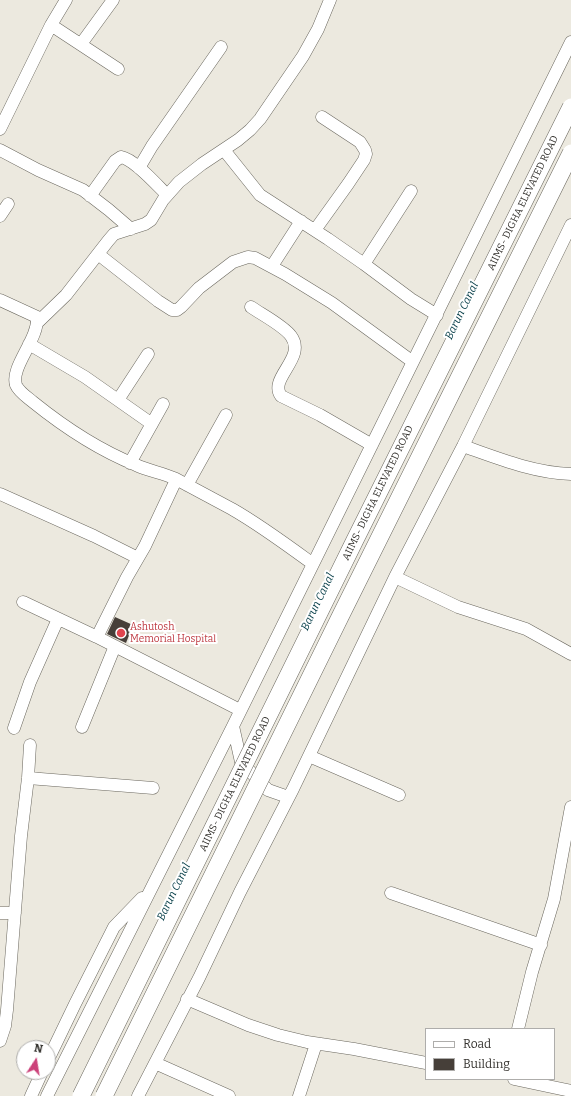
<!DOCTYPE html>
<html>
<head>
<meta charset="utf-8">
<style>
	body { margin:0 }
	#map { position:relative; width:571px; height:1096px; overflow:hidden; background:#ece9df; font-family:Bitter,serif }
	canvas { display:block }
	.legend { position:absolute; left:425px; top:1028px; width:130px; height:52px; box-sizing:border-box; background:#fff; border:1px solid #aeadab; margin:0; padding:5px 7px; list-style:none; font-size:12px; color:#34322e }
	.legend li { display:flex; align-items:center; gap:8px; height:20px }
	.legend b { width:20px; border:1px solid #aeadab }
	.north { position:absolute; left:16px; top:1040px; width:40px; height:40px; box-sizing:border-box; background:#fff; border:1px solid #aeadab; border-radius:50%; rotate:12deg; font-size:11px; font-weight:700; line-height:16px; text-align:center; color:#34322e }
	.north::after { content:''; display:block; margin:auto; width:14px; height:18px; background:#cc427a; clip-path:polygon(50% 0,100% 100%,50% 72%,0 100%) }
</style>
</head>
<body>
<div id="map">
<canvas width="571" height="1096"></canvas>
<ul class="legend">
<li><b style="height:5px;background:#fff"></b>Road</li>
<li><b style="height:11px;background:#463f39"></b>Building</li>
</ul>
<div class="north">N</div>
</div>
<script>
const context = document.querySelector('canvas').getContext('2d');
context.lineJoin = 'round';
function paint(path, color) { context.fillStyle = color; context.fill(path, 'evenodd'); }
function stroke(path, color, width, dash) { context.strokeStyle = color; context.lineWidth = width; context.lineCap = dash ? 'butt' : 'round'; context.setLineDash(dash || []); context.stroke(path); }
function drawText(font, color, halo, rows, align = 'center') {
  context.font = font + ' Bitter,serif'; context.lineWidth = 4; context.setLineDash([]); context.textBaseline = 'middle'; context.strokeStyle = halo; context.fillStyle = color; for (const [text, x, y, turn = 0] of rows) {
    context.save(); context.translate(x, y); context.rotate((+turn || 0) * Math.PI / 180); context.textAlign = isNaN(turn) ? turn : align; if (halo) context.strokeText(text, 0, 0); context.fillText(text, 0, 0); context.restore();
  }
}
paint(new Path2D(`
	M115 617 133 625 126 643 107 634Z`), '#463f39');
const minor = new Path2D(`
	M51 25 118 69
	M81 44 113 0
	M0 129 51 25 66 0
	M0 150 38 170 83 190 109 210 131 229
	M224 150 260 195 328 239 364 264 411 299 437 315
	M139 168 152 146 221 47
	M90 196 115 161 121 157C134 159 157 185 167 195
	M0 216 8 204
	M315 230 348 184 364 160 366 154 365 150 360 142 322 117
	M98 254 158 301 172 310H177L181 307 199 288 233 262 248 257 255 258 285 274 332 303 413 362
	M364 264 411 191
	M272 266 301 221
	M0 300 37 317C39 339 10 367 16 385 19 392 27 397 33 402 64 427 99 450 136 465 149 471 163 473 176 479 195 489 213 499 232 509 260 525 287 545 313 564
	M251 307C261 314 284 326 291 336 307 358 268 378 281 396L320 415 372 445
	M37 323 66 295 108 241 114 234 145 224 151 220 163 200 179 182 202 164 238 140 250 130 260 119 303 56 318 29 330 0
	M29 344 85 377 152 424
	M118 400 148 354
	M463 446C497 458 534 473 571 474
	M130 463 163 404
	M187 485 226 415
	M0 494 94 536 138 558
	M395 577 458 607 526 629 571 654
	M23 602 97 637 240 710
	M97 637 127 577 145 546 176 480
	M233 726 241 762 268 790 288 797
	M82 727 115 646
	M14 728 30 682 58 619
	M309 756 399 795
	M28 778 153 788
	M391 893 541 945
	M0 913H15
	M187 999 248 1025 278 1035 307 1042 354 1049 426 1063
	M518 1029 532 972 554 899 571 807
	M0 1041 5 1026 7 1010 21 836 28 778 30 745
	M48 1060 75 1004 114 927 142 898
	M155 1063 229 1096
	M514 1079 571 1091
	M31 1096 42 1072
	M47 1096 233 726 571 42
	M138 1096 199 978 240 892 293 789 395 577 463 446 571 225
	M299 1096 316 1044`);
stroke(minor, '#6a675e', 13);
stroke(minor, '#fff', 12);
const highwayBridge = new Path2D(`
	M81 1096 354 542 571 107
	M104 1096 340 617 571 153`);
stroke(highwayBridge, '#6a675e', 18, []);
stroke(highwayBridge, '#fff', 17);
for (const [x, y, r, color] of [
	[121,633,5,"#e0444e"]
]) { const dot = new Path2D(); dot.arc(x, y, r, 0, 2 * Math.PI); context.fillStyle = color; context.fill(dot); stroke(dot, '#fff', 1.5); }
drawText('10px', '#34322e', '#fff', [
	["AIIMS- DIGHA ELEVATED ROAD",523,203,-64],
	["AIIMS- DIGHA ELEVATED ROAD",378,493,-64],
	["AIIMS- DIGHA ELEVATED ROAD",235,784,-64]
]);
drawText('10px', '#be3a42', '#fff', [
	["Ashutosh",130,627],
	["Memorial Hospital",130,639]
], 'left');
drawText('italic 11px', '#063e48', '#fff', [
	["Barun Canal",462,311,-64],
	["Barun Canal",318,602,-64],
	["Barun Canal",174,892,-64]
]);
</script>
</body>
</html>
